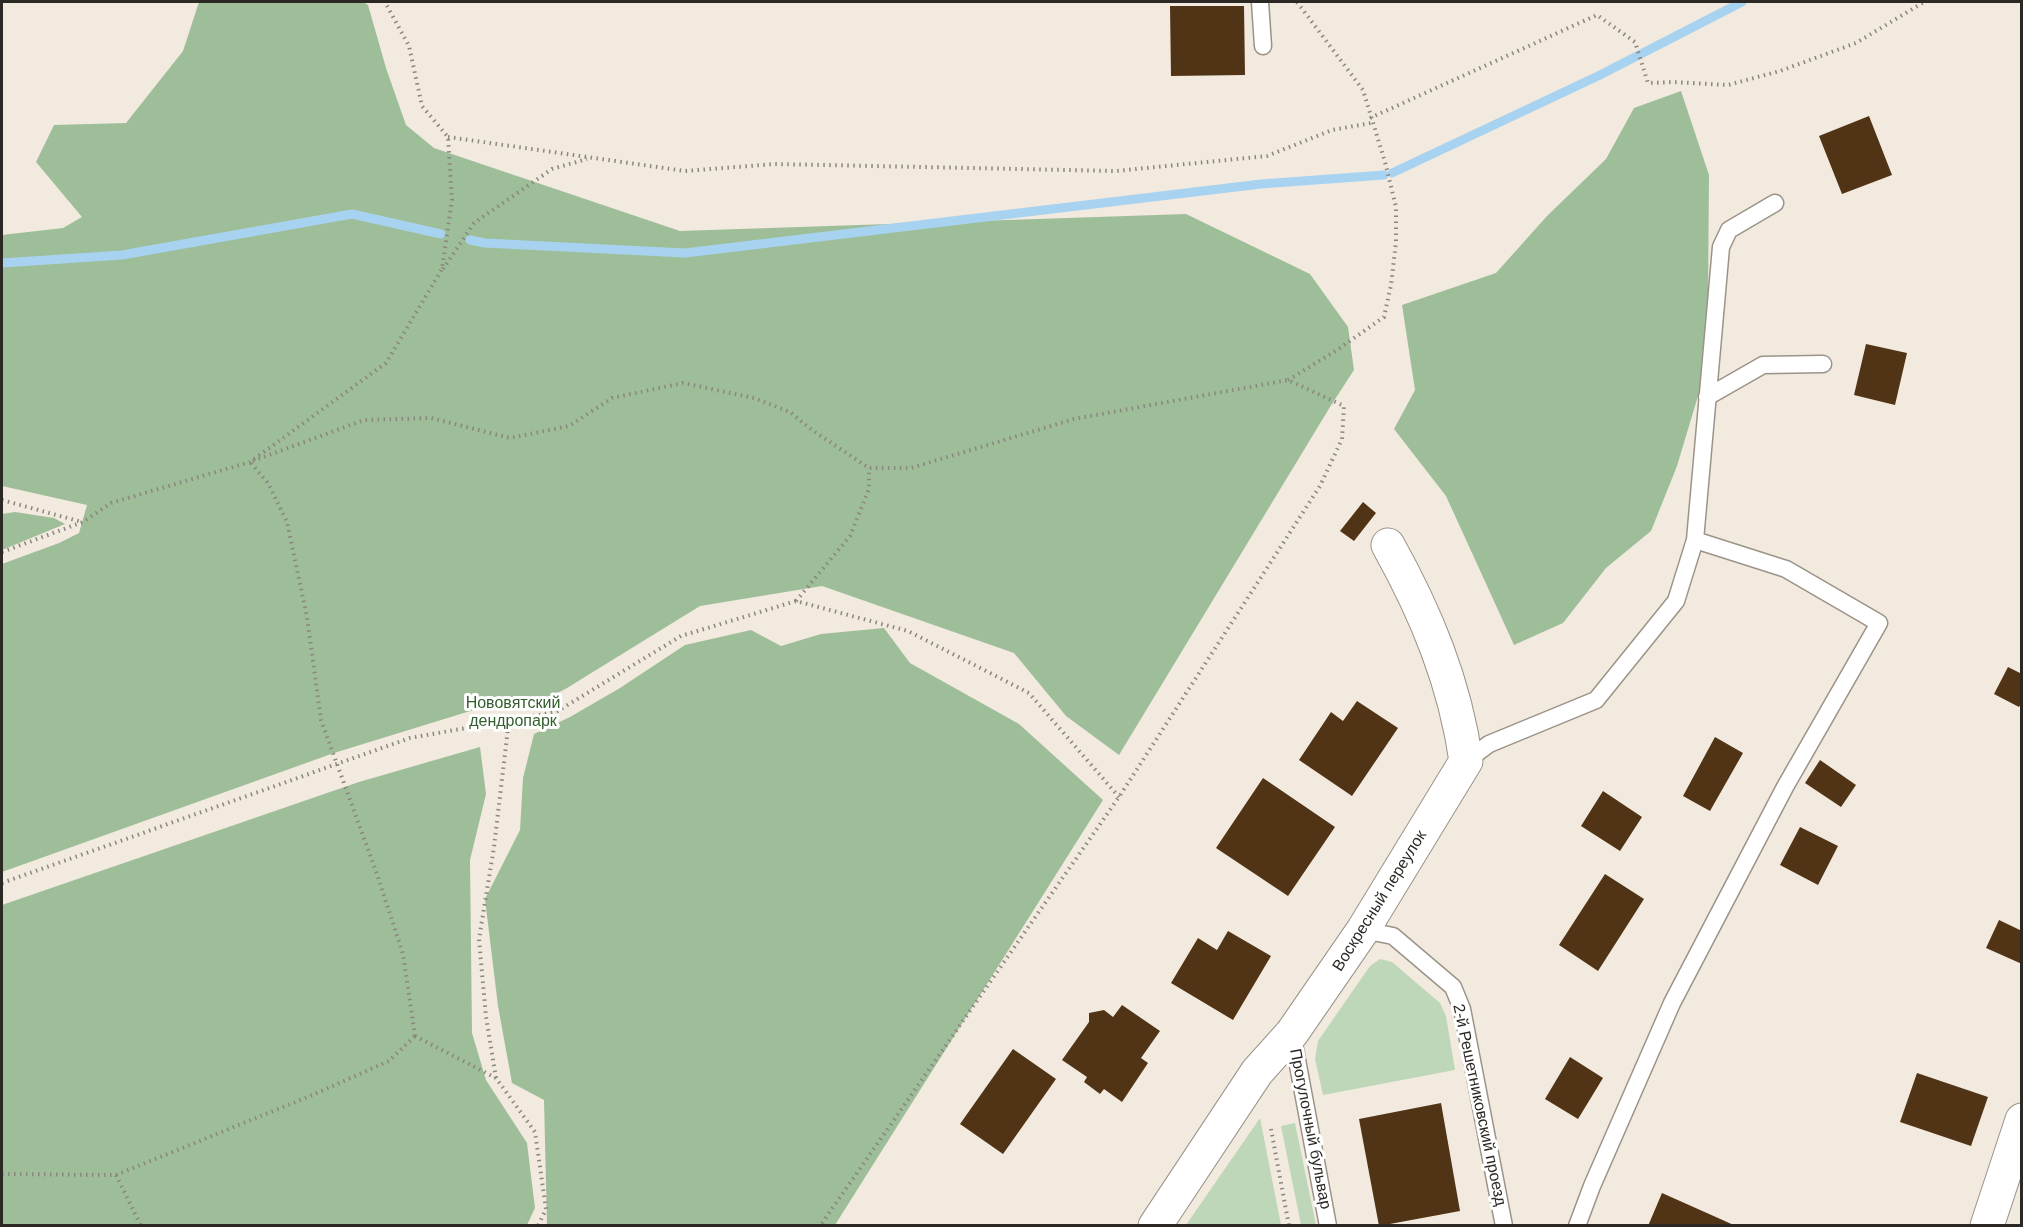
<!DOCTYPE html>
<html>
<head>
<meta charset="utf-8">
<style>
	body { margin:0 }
	#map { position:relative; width:2023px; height:1227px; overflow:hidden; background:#f2eade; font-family:Arial,sans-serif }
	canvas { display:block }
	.frame { position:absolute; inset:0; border:3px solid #2c2924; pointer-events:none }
</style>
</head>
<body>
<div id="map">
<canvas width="2023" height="1227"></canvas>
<div class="frame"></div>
</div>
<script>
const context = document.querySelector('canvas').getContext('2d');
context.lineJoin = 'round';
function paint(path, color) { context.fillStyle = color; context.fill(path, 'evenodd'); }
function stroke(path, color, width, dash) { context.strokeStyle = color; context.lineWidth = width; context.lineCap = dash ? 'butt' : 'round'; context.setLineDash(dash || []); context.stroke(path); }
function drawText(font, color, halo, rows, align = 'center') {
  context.font = font + ' Arial,sans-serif'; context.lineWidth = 6; context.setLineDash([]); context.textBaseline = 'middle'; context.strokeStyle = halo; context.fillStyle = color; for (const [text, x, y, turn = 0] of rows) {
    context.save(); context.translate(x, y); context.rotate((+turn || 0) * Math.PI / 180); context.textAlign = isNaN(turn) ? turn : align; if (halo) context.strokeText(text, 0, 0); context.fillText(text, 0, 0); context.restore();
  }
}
paint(new Path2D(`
	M1380 959 1392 962 1440 1003 1446 1016 1455 1070 1323 1095 1315 1059 1318 1041 1370 966Z
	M1260 1118 1281 1225H1186Z
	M1295 1123 1316 1225H1301L1281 1126Z`), '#bdd7b8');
paint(new Path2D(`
	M199 2H363L368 5 386 68 406 125 434 148 680 231 1186 214 1310 274 1348 327 1354 370 1330 407 1119 755 1066 716 1014 653 822 586 700 606 567 688 526 710 480 708 334 753 2 872V564L59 543 79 533 87 505 2 486V235L63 228 82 217 36 162 54 125 126 123 183 51Z
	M1681 91 1709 175 1708 297 1704 376 1677 466 1651 531 1606 568 1563 623 1514 645 1446 496 1394 429 1415 390 1402 305 1496 273 1547 216 1606 159 1634 108Z
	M15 512 54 518 65 524 2 550V514Z
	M884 628 910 663 1019 724 1103 800 835 1225H547L544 1100 512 1083 498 1006 485 899 520 830 523 778 534 734 570 717 620 688 685 645 751 630 781 646 821 634Z
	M480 747 486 794 470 860 472 1033 486 1080 527 1143 535 1208 527 1225H2V905L359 782Z`), '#9ebe99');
stroke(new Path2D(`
	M1392 173 1598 76 1742 2
	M470 240 485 243 685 253 1261 184 1384 175
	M2 263 122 255 352 214 441 234`), '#a8d3f0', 9);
paint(new Path2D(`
	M1170 6H1244L1245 75 1171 76Z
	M1869 116 1892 175 1842 194 1819 136Z
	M1866 344 1907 353 1895 405 1854 395Z
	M1363 502 1376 513 1354 541 1340 531Z
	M2008 667 2022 674V702L2019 707 1994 694Z
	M1357 701 1398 728 1352 796 1299 760 1331 712 1343 721Z
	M1715 737 1743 753 1710 811 1683 796Z
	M1820 760 1856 785 1841 807 1805 783Z
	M1263 778 1335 827 1288 896 1216 848Z
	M1603 791 1642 817 1620 851 1581 826Z
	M1800 827 1838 846 1818 885 1780 865Z
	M1605 874 1644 899 1598 971 1559 945Z
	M1999 920 2022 931V964L1986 948Z
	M1228 931 1271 956 1233 1020 1171 983 1198 938 1217 950Z
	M1122 1005 1160 1031 1141 1058 1148 1063 1122 1102 1104 1089 1100 1094 1084 1082 1087 1077 1062 1060 1089 1022V1013L1104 1010 1113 1017Z
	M1013 1049 1056 1079 1003 1154 960 1124Z
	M1570 1057 1603 1078 1578 1119 1545 1099Z
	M1917 1073 1988 1097 1971 1146 1900 1122Z
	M1441 1103 1460 1211 1379 1226 1359 1119Z
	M1662 1193 1736 1226H1648Z`), '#513415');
const service = new Path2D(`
	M1260 2 1263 46
	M1707 397 1763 365 1823 364
	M1466 761 1489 744 1596 700 1676 601 1695 540 1721 247 1729 230 1775 203
	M1363 930 1393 936 1453 987 1462 1009 1504 1226
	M1292 1033 1328 1226
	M1577 1226 1592 1186 1672 1003 1785 787 1879 623 1786 569 1695 540`);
const minor = new Path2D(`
	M1155 1226 1257 1072 1292 1033 1363 930 1466 761C1455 683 1426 613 1388 545
	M1987 1226 2022 1120`);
stroke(service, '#9b9388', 19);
stroke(minor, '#9b9388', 35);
stroke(new Path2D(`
	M1370 118 1597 15 1635 42 1648 83 1673 82 1728 85 1780 71 1856 43 1924 2
	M448 137 685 171 775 164 1116 171 1267 156 1332 130 1371 123
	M443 269 474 223 552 169 587 159
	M1288 380 1337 350 1384 317 1391 285 1396 242V207L1385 162 1363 90 1297 2
	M2 500 82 522
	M2 552 83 522 111 503 250 462 386 363 442 269 452 200 448 137 422 106 409 46 385 2
	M796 601 850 536 869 489V468
	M2 883 410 738 556 712 681 636 796 601 908 631 1029 693 1119 797
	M415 1036 403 954 377 874 321 720 307 617 287 522 268 483 250 462 364 420 431 418 510 438 569 426 612 398 683 383 754 398 790 412 812 430 869 468H911L1074 419 1288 380 1344 406 1342 439 1320 486 1119 797 820 1226
	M415 1036 496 1078 535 1132 546 1209 538 1226
	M496 1078 486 1017 479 939 494 847 509 720
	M1271 1129 1289 1226
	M2 1174 116 1175 310 1096 389 1061 415 1036
	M116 1175 141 1226`), '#8b867e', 4, [1.5, 4.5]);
stroke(service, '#fff', 16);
stroke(minor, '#fff', 33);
drawText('16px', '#325d2c', '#fff', [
	["Нововятский",513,704],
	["дендропарк",513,722]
]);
drawText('16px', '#2c2924', '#fff', [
	["Воскресный переулок",1380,901,-58],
	["2-й Решетниковский проезд",1479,1105,78],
	["Прогулочный бульвар",1310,1129,79]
]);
</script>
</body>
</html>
